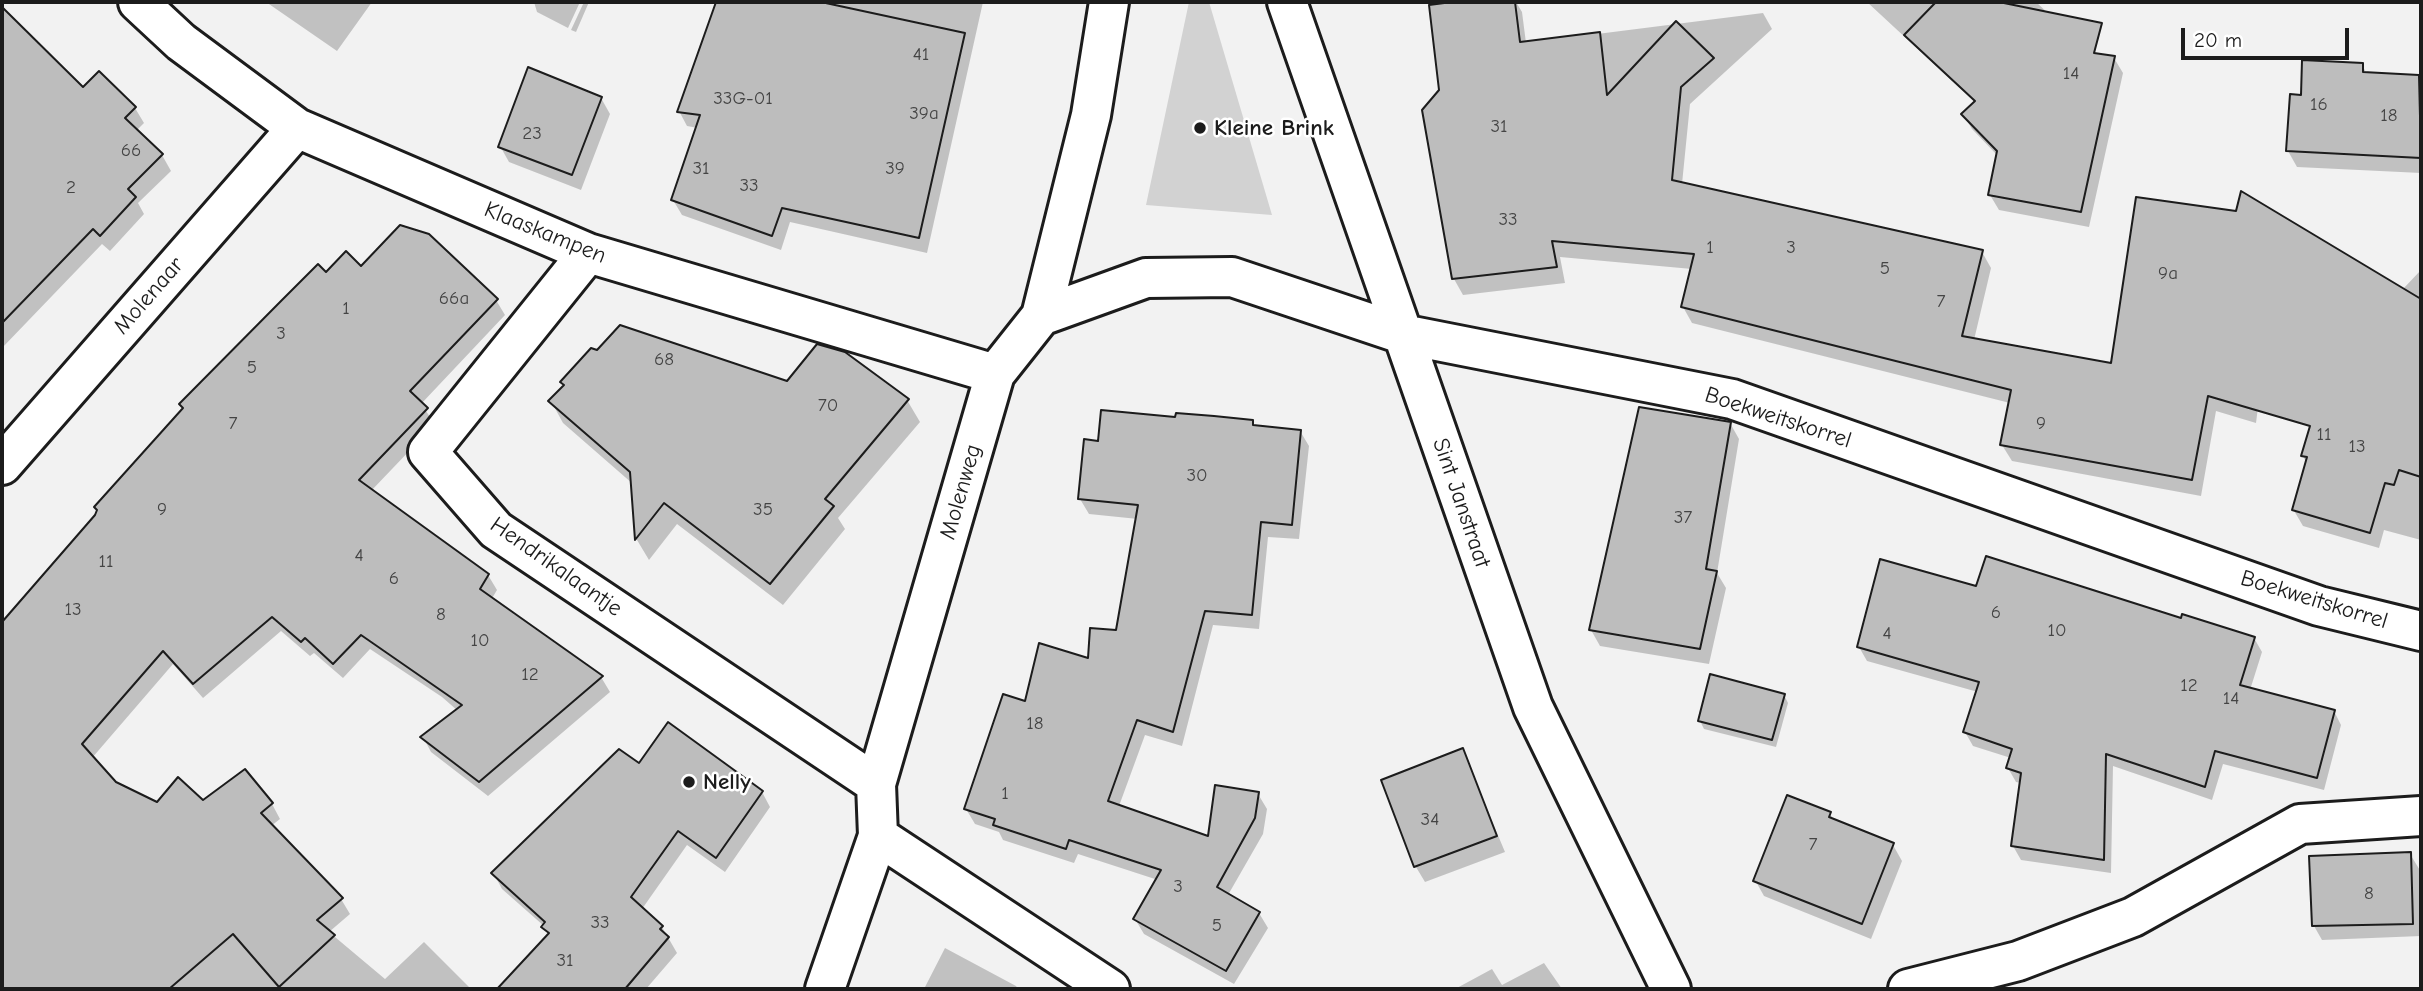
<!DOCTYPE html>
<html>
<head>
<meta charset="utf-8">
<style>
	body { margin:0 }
	#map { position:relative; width:2423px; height:991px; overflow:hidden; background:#f2f2f2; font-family:"Comic Neue",sans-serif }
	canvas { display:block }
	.frame { position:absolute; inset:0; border:4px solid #1c1c1c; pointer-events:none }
	.scale { position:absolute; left:2181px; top:28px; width:168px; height:32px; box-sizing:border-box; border:4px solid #1c1c1c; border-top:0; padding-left:9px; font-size:21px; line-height:24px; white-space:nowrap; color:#1c1c1c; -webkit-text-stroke:5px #fff; paint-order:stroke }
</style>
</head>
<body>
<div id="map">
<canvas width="2423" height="991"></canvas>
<div class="frame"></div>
<div class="scale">20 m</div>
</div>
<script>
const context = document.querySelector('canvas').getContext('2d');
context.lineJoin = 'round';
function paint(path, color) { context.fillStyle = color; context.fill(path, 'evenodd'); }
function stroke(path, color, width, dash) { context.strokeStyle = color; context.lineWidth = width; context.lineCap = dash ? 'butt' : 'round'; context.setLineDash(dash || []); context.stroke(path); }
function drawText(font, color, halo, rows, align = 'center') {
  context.font = font + ' "Comic Neue",sans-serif'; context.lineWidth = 5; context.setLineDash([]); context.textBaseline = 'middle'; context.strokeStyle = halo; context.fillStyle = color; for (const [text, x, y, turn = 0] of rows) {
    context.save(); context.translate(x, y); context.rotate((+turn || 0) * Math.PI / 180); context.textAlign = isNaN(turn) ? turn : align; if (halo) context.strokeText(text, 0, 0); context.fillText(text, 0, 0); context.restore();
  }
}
paint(new Path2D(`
	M1189 2H1209L1272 215 1146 205Z`), '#d2d2d2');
paint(new Path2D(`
	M266 2H372L337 51Z
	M534 2H580L568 28 537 12Z
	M584 2H589L576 32 571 30Z
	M719 2H983L927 253 790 222 781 250 682 215 673 200 698 128 687 126 679 111Z
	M1430 2H1516L1522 12 1526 43 1763 13 1772 29 1690 104 1682 184 1982 252 1991 268 1974 340 2112 365 2402 290 2421 270V394L2259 399 2256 423 2216 411 2201 496 2012 461 2002 445 2010 403 1692 323 1683 307 1692 269 1560 257 1565 283 1463 295 1454 279 1441 90Z
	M1867 2H2036L2092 54 2114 58 2123 73 2089 227 1999 210 1990 195 1998 156 1972 129 1963 114 1976 103Z
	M2 10 83 90 135 108 144 123 136 131 162 155 171 171 138 203 144 214 110 251 102 244 2 348V215L4 218 7 215 2 211Z
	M2362 65 2367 74 2418 76 2421 82V173L2297 167 2288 151 2303 97Z
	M601 98 610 114 581 190 509 162 500 146Z
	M361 268 496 300 505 315 421 404 435 424 371 491 488 575 497 590 491 600 601 677 610 692 488 796 431 752 423 737 458 711 442 697 370 649 343 678 314 653 310 656 281 631 203 698 173 664 92 758 115 784 157 804H272L280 819 271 826 341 899 350 914 329 932 385 979 424 942 471 989H2V625L97 516 326 274Z
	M788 383 907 400 920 422 838 518 845 529 783 605 677 524 649 560 637 540 633 484 563 423 551 401Z
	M2320 400 2421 428V540L2384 530 2379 548 2303 526 2293 509 2307 464 2303 456Z
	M1177 419 1252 422 1255 427 1300 431 1309 446 1299 539 1268 537 1259 629 1213 625 1182 746 1145 735 1119 806 1210 839 1258 794 1267 809 1263 834 1228 895 1259 913 1268 928 1234 984 1144 934 1135 919 1158 880 1078 854 1074 863 1003 840 999 832 975 824 966 809 1026 704 1090 660 1118 632 1138 519 1089 514 1080 499 1100 443Z
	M1730 423 1739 439 1717 573 1726 588 1709 664 1600 646 1591 630Z
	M1977 589 2182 620 2254 638 2262 652 2250 690 2334 711 2341 725 2324 790 2223 764 2212 800 2113 766 2111 873 2021 860 2013 846 2021 783 2016 782 2008 768 2011 758 1973 746 1965 732 1978 692 1867 661 1859 647Z
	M1784 695 1788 703 1776 747 1704 729 1700 721Z
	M1462 750 1505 852 1425 882 1416 867 1384 781Z
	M640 765 762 792 770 807 725 872 687 845 642 909 662 927 677 953 646 989H499L549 936 544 926 502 889 494 874Z
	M1830 814 1834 821 1893 845 1902 861 1871 939 1764 896 1755 880Z
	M2410 854 2421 872V936L2322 940 2314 926Z
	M945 948 1016 986 1018 989H924Z
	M1544 963 1562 989H1455L1492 969 1502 985Z`), '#0003');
const building = new Path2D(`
	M716 2H821L965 33 919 238 782 208 772 236 671 200 700 115 677 112Z
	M1452 2H1515L1520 42 1600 32 1607 95 1676 21 1714 58 1681 87 1672 180 1983 250 1962 336 2111 363 2136 197 2236 211 2241 191 2421 299V477L2399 470 2394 485 2385 483 2370 533 2292 510 2307 457 2301 456 2310 426 2208 396 2192 480 2000 445 2011 390 1681 307 1694 254 1552 241 1557 267 1452 279 1422 110 1439 90 1429 5Z
	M1936 2H1999L2102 23 2094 53 2115 56 2081 212 1988 195 1997 151 1961 114 1975 101 1904 35Z
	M2 7 83 87 99 71 136 107 125 118 163 154 128 189 136 197 100 236 93 229 2 323Z
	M2302 60 2363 63V72L2419 75 2421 158 2286 151 2290 94 2301 95Z
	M528 67 602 97 572 175 498 147Z
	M400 225 429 234 498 299 410 391 428 408 359 480 489 574 480 589 603 676 479 782 420 737 462 705 361 635 333 664 305 638 301 642 272 617 193 684 163 651 82 744 116 782 157 802 178 777 203 800 245 769 273 803 261 813 343 898 317 920 335 935 279 987 233 934 169 989H2V622L95 515 97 510 94 507 183 408 179 404 282 300 318 264 326 272 346 251 361 266Z
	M620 325 787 381 817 344 845 352 909 399 825 499 834 506 770 584 664 503 635 540 630 472 548 401 564 385 560 382 591 348 597 350Z
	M1639 407 1731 422 1706 569 1717 571 1700 649 1589 630Z
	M1101 410 1175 417 1176 413 1214 416 1253 420V425L1301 430 1292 525 1261 522 1252 615 1205 611 1173 732 1137 720 1108 801 1208 836 1215 785 1259 792 1255 818 1217 887 1260 912 1226 971 1133 919 1161 870 1069 840 1066 849 993 825 995 819 964 809 1003 694 1025 701 1039 643 1088 658 1090 628 1116 630 1138 505 1078 499 1084 439 1098 441Z
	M1986 556 2181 618 2182 614 2255 637 2240 685 2335 710 2317 778 2215 751 2205 787 2106 754 2104 860 2011 846 2021 773 2006 768 2012 749 1963 732 1979 682 1857 647 1880 559 1976 586Z
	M1710 674 1785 694 1772 740 1698 721Z
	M668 722 763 791 716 858 678 831 631 897 663 926 660 929 669 937 625 989H497L549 933 541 927 545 922 491 873 619 749 639 763Z
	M1463 748 1497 836 1414 867 1381 780Z
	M1787 795 1831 812 1829 817 1894 843 1862 924 1753 881Z
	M2411 852 2413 924 2312 926 2309 856Z`);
paint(building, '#bdbdbd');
stroke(building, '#1c1c1c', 2);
const minor = new Path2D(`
	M138 2 181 42 297 128 588 253 995 374
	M1287 2 1533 707 1671 989
	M588 253 428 452 496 530 876 784
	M1041 316 1146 278 1232 277 1402 334 1732 399 2319 606 2421 631
	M2 465 297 128
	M878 836 1110 989
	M825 989 878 836 876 784 995 374 1041 316 1091 115 1109 2
	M1908 989 2018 961 2133 917 2300 824 2421 816`);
stroke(minor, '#1c1c1c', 44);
stroke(minor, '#fff', 38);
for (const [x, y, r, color] of [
	[1200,128,7,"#1c1c1c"],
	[689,782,7,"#1c1c1c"]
]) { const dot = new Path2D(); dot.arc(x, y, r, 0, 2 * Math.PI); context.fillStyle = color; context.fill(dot); stroke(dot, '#fff', 2.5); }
drawText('19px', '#444', null, [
	["41",921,55],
	["14",2071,74],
	["33G-01",743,99],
	["16",2319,105],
	["39a",924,114],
	["18",2389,116],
	["31",1499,127],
	["23",532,134],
	["66",131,151],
	["31",701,169],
	["39",895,169],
	["33",749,186],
	["2",71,188],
	["33",1508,220],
	["1",1710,248],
	["3",1791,248],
	["5",1885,269],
	["9a",2168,274],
	["66a",454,299],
	["7",1941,302],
	["1",346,309],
	["3",281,334],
	["68",664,360],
	["5",252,368],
	["70",828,406],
	["7",233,424],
	["9",2041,424],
	["11",2324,435],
	["13",2357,447],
	["30",1197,476],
	["9",162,510],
	["35",763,510],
	["37",1683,518],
	["4",359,556],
	["11",106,562],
	["6",394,579],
	["13",73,610],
	["6",1996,613],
	["8",441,615],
	["10",2057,631],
	["4",1887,634],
	["10",480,641],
	["12",530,675],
	["12",2189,686],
	["14",2231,699],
	["18",1035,724],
	["1",1005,794],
	["34",1430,820],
	["7",1813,845],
	["3",1178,887],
	["8",2369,894],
	["33",600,923],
	["5",1217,926],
	["31",565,961]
]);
drawText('bold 23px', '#1c1c1c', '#fff', [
	["Kleine Brink",1214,128],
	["Nelly",703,782]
], 'left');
drawText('23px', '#1c1c1c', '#fff', [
	["Klaaskampen",545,233,22],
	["Molenaar",149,296,-49],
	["Boekweitskorrel",1778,418,18],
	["Molenweg",961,492,-74],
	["Sint Janstraat",1461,503,71],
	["Hendrikalaantje",556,567,35],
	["Boekweitskorrel",2314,600,17]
]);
</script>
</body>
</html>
